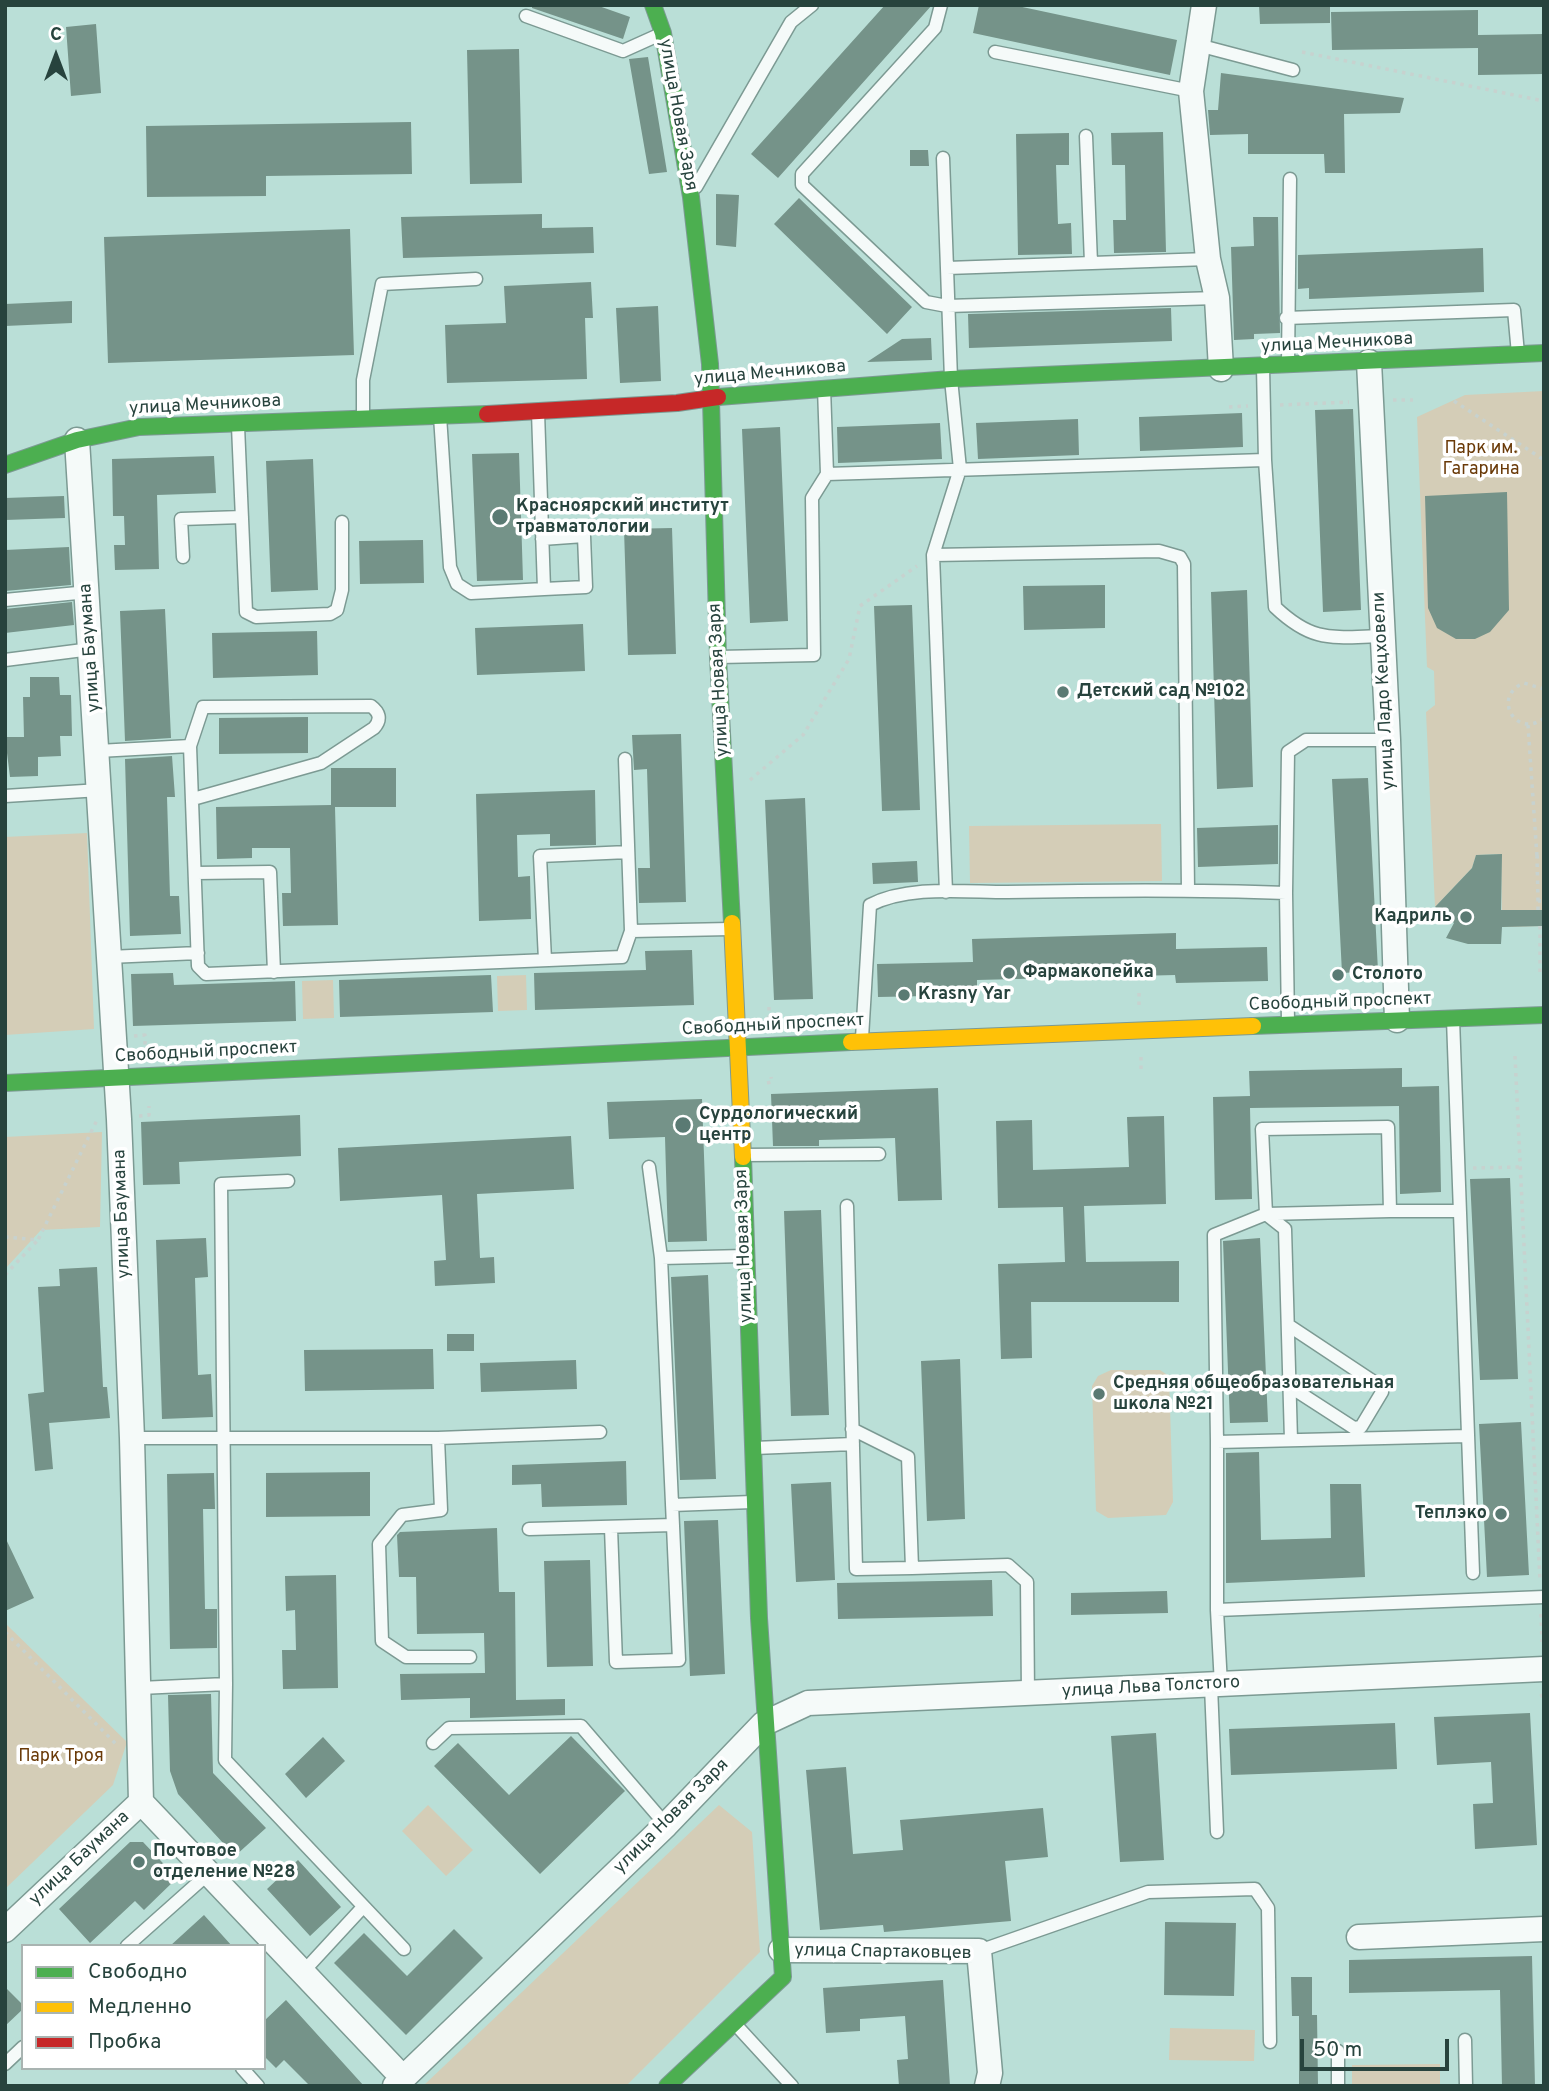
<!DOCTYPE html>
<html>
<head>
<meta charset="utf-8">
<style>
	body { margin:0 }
	#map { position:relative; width:1549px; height:2091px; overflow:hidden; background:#badfd7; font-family:Overpass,sans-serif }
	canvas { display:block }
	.frame { position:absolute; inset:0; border:7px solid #27433d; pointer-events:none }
	.legend { position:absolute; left:21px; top:1944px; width:245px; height:126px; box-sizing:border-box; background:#fff; border:2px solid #a9b4b1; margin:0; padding:9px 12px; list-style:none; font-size:21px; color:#27433d }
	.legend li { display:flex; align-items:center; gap:14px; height:35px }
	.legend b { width:35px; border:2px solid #a9b4b1 }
	.north { position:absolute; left:21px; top:21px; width:70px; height:70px; -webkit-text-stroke:5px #fff; paint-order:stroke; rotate:0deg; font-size:19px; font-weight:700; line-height:28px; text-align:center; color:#27433d }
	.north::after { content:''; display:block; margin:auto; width:24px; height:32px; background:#27433d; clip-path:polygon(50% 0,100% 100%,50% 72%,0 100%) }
	.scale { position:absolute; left:1300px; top:2039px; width:149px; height:32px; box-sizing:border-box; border:4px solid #27433d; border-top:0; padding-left:9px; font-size:21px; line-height:24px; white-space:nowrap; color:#27433d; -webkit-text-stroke:5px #fff; paint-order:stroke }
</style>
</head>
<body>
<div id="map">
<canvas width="1549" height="2091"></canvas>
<div class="frame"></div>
<ul class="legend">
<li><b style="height:9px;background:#4caf50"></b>Свободно</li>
<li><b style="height:9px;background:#ffc107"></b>Медленно</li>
<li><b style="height:9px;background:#c62828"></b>Пробка</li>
</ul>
<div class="north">С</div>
<div class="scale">50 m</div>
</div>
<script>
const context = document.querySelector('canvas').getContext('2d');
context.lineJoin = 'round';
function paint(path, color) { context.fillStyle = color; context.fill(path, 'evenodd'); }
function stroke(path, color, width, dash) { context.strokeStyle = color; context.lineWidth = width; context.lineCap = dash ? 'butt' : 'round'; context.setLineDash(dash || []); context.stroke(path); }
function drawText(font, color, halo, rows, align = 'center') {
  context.font = font + ' Overpass,sans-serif'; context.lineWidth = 7; context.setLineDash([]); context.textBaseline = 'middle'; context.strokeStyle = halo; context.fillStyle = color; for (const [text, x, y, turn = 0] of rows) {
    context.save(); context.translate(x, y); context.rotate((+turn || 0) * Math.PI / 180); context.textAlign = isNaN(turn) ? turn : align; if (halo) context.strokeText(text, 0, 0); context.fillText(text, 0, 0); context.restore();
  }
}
paint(new Path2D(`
	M1544 391V926L1502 927 1501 854 1476 855 1472 868 1435 907 1426 712 1435 705 1434 671 1427 667 1417 417 1465 395Z
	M1161 824 1162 881 970 883 969 826Z
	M87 833 94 1029 5 1035V837Z
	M526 975 527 1010 498 1011 497 976Z
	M333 980 334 1018 303 1019 302 981Z
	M102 1132 100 1227 41 1230 5 1269V1137Z
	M1111 1370H1160L1169 1376 1173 1502 1166 1515 1108 1518 1096 1511 1092 1386 1098 1376Z
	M5 1623 127 1742 113 1785 5 1889Z
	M428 1805 473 1850 446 1876 402 1831Z
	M719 1805 752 1832 760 1952 626 2086H423Z
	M1170 2028 1255 2030 1254 2061 1169 2060Z
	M1440 2064V2086H1352V2065Z`), '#d4cdb7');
paint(new Path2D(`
	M532 5H596L630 17 623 39 532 8Z
	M885 5H932L778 178 751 154Z
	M979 5H1013L1177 40 1170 75 973 33Z
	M1259 5H1330V23L1260 24Z
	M1478 10V35L1544 34V74L1478 75V48L1332 50 1331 12Z
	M96 24 101 93 71 96 66 27Z
	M519 49 522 183 470 184 467 50Z
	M648 57 667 172 649 174 629 59Z
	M1221 73 1404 98 1400 113 1344 114 1345 173H1325L1324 154H1248V134L1210 135 1208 110H1218Z
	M411 122 412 174 266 176V196L147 197 146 126Z
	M1163 132 1166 252 1114 253 1113 220H1126L1125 165H1112L1111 133Z
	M1069 133V165H1056L1058 224 1071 223 1072 254 1018 255 1016 134Z
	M910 150H928L929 166H910Z
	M716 194 739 195 736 247 716 245Z
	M799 198 912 307 887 334 774 224Z
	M542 214V228L593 227 594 253 403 258 401 217Z
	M1253 217H1278L1280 333 1254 334V339L1234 340 1231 247 1254 246Z
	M350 229 354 355 108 363 104 237Z
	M1483 248 1484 292 1309 299V288L1298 289V255Z
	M591 282 593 318H585L587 379 447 383 445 325 506 323 504 286Z
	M72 301V323L5 326V304Z
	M658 306 661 381 620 383 616 308Z
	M1171 308 1172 341 969 348 968 314Z
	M931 338 932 360 867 362 902 339Z
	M1353 409 1361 610 1323 612 1315 410Z
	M1242 413 1243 447 1140 451 1139 417Z
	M1078 419 1079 455 978 459 976 423Z
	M940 423 942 459 838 463 837 427Z
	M780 427 788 621 750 623 742 429Z
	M519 453 523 580 477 581 472 454Z
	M214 456 216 493 157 495 159 569 115 570 114 545H125L124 516H113L112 459Z
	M313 459 318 590 271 592 266 461Z
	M1507 492 1509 610 1490 632 1475 639H1456L1437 628 1428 608 1425 496Z
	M64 496 65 518 5 520V498Z
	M672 528 676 654 628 655 624 529Z
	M423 540 424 583 360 584 359 541Z
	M69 547 71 585 5 591V550Z
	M1105 585V628L1024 630 1023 586Z
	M1247 590 1253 787 1217 789 1211 592Z
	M72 602 74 625 5 633V609Z
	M912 605 920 810 882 811 874 606Z
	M165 609 171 738 125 741 120 611Z
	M583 624 585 671 477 675 475 628Z
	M317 631 318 675 213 678 212 633Z
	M30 677H59L60 695H71L72 736H60L61 756 38 757V776L10 777 5 737H24L23 697H30Z
	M308 717V753L219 754V718Z
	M681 734 686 902 639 903 638 868H650L647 769 634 770 632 735Z
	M172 756 175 797H167L170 896H179L181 934 130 936 125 759Z
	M331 768H396V807H335L338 925 283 926 282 893H291L290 848H252V858L217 859 216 807 331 805Z
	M1368 778 1378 971 1342 973 1332 779Z
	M595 790 596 845 550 846V834L517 835 518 877 530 876 531 919 479 921 476 794Z
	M805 798 813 999 774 1000 765 800Z
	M1278 825V864L1198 867 1197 828Z
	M1502 854 1501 910H1544V926L1502 927 1501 944H1468L1446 938 1454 923 1435 907 1472 868 1476 855Z
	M917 861 918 882 873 884 872 863Z
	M1176 933V949L1267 947 1268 981 1176 983 1175 975 977 980V995L878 997 877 964 973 962 972 939Z
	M692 950 694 1005 535 1010 534 973 646 970 645 951Z
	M173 973 174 985 295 981 296 1021 133 1026 131 974Z
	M491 975 493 1012 340 1017 339 980Z
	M1402 1068V1087L1439 1086 1441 1192 1400 1194 1399 1106 1250 1108 1252 1199 1215 1200 1213 1097 1250 1096 1249 1071Z
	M938 1088 942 1200 898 1201 895 1138 819 1140V1146H773L771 1094Z
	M702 1099 707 1241 668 1242 665 1137 609 1139 607 1102Z
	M300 1115 301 1156 179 1162 180 1184 143 1185 141 1122Z
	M1164 1116 1166 1204 1084 1206 1086 1262 1179 1261V1302H1031L1032 1358 1001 1359 998 1264 1065 1262 1063 1207 998 1208 996 1121 1032 1120 1033 1170 1129 1167 1127 1117Z
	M571 1136 574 1189 477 1194 480 1258 494 1257 495 1283 435 1286 434 1261 446 1260 442 1195 340 1201 338 1148Z
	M1510 1178 1518 1379 1480 1380 1470 1179Z
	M821 1210 829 1415 791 1416 784 1211Z
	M206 1238 208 1277 195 1278 198 1375 211 1374 213 1417 162 1419 156 1240Z
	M1260 1238 1268 1422 1230 1423 1223 1241Z
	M97 1267 103 1387H107L110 1418 49 1423 53 1469 35 1471 28 1394 44 1392 38 1287 60 1286 59 1269Z
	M708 1275 716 1479 680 1480 671 1277Z
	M447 1334H474V1351H447Z
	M433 1349 434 1389 305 1391 304 1350Z
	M960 1359 965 1519 927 1521 921 1361Z
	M576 1360 577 1389 481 1392 480 1363Z
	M1521 1422 1529 1575 1487 1577 1479 1424Z
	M1259 1452 1261 1540 1331 1538 1330 1484H1361L1365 1577 1226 1583V1453Z
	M626 1461 627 1505 542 1507 541 1484 512 1485V1465Z
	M370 1472V1516L266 1517V1473Z
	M214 1473 215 1509H203L205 1609H217V1648L170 1649 167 1474Z
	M831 1482 835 1580 796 1582 791 1484Z
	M718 1520 725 1674 690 1676 684 1521Z
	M497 1528 499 1592H515L516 1700 565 1699V1715L470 1718V1698L401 1700 400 1674 485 1673 484 1633 417 1634 416 1577H399L397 1535 400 1532Z
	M5 1537 34 1598 5 1611Z
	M590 1560 593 1666 547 1667 544 1561Z
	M336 1575 338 1688 283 1689 282 1650H296L295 1610 286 1611 285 1576Z
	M992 1580 993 1616 838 1619 837 1583Z
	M1167 1591 1168 1613 1071 1615V1593Z
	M211 1694 213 1773 266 1828 235 1856 178 1794 170 1771 168 1695Z
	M1530 1713 1537 1845 1475 1849 1473 1804 1493 1803 1491 1762 1437 1765 1434 1717Z
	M1395 1723 1397 1769 1231 1775 1229 1729Z
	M1156 1733 1164 1860 1120 1862 1111 1736Z
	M571 1736 625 1791 540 1874 434 1766 458 1743 509 1795Z
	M323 1737 345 1761 306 1798 285 1774Z
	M846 1767 853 1854 903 1850 900 1820 1043 1808 1048 1857 1005 1861 1011 1921 884 1932 883 1925 820 1930 806 1770Z
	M130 1842H143L177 1878 144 1910 135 1901 90 1943 59 1909Z
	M298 1860 341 1907 310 1936 267 1889Z
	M204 1915 232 1946H170Z
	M1165 1922 1236 1923 1234 1996 1164 1995Z
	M454 1929 483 1958 406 2035 334 1963 364 1933 407 1976Z
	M1532 1956 1535 2086H1502L1500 1990 1349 1993V1960Z
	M1291 1977H1312V2015H1317L1318 2086H1299V2016H1292Z
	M943 1980 950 2086H899L897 2060 908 2059 905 2016 860 2019V2031L826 2033 823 1988Z
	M5 1987 23 2005V2009L5 2026Z
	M286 2000 364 2086H310L284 2060 276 2068 264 2056V2021Z`), '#759389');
const lane = new Path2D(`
	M941 5 935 28 802 174V185L926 302 947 306 1217 298
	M526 16 623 51 663 33
	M1198 45 1293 70
	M995 52 1191 91
	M1086 136 1091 263
	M943 158 951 379 960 469 933 555 946 892
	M696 187 791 22 812 5
	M947 268 1208 259
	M1286 318 1514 310 1518 354
	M1288 364 1290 179
	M1263 367 1265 460
	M440 416 450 567 457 584 471 593 544 589 538 412
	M363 418V380L382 284 476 279
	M238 426 246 612 256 617 330 614 337 610 342 590V522
	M827 474 1265 460 1275 607C1314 644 1333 637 1383 636
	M542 539 584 536 586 587 544 589
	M933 555 1159 551 1180 557 1184 564 1188 889
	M183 557 181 519 242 517
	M5 600 88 592
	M719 657 814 655 812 498 827 474 824 388
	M5 660 91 649
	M98 751 190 746
	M625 759 631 931
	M5 796 100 790
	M193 799 321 763 374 728C382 719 379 712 371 706L203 707 190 746 198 966 206 974 622 957 631 931 730 929
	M196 873 270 872 274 972
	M1286 893 1288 752 1306 740H1388
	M109 957 198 953
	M545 960 540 856 628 852
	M1453 1019 1473 1573
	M862 1038 870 905C909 885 964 892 1007 892 1101 890 1193 889 1286 893L1288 1022
	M743 1155 879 1154
	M847 1206 856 1569 912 1568 908 1457 852 1429
	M661 1258 745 1256
	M1288 1325 1380 1386 1382 1392 1361 1427 1354 1428 1289 1386
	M1468 1436 1217 1442V1610L1544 1597
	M132 1438H438L600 1432
	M438 1438 441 1510 402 1515 379 1544 382 1641 406 1657H470
	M1291 1440 1285 1229 1266 1214 1262 1129 1388 1127 1390 1211H1458
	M1217 1442 1214 1235 1266 1214 1390 1211
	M754 1448 853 1444
	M672 1505 752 1502
	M611 1528 616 1662 679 1660 661 1258 649 1167
	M529 1529 673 1525
	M912 1568 1008 1565 1027 1582 1028 1695
	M1217 1610 1221 1685
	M226 1684 221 1184 288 1181
	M1211 1686 1217 1832
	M140 1688 226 1684 225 1760 404 1949
	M433 1743 449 1728 581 1726 666 1825
	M127 1946 209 1873
	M979 1951 1148 1892 1255 1889 1268 1908 1270 2042
	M303 1972 363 1907
	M736 2025 792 2086
	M1465 2040 1466 2086
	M1338 2051V2086
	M5 2064 23 2047
	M242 2068 258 2086`);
const street = new Path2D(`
	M1204 5 1191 91 1208 259 1217 298 1221 369
	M1369 362 1388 740 1397 1020
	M141 1802 403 2078
	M5 1930 141 1802 132 1438 119 1119 77 440
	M1359 1937 1544 1929
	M781 1950 979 1951 990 2073 987 2086
	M395 2086 666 1825 763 1724 808 1703 1544 1669`);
const fast = new Path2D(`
	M653 5 663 33 691 197 710 364 718 657 732 923
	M718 397 951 379 1544 353
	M5 465 77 440 139 427 487 414
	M1253 1026 1544 1015
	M5 1083 851 1042
	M667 2086 783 1977 759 1618 743 1157`);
const slow = new Path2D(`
	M732 923 743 1157
	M851 1042 1253 1026`);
const jam = new Path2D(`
	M487 414 677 403 718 397`);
stroke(lane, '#7c9a93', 15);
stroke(street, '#7c9a93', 27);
stroke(fast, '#7c9a93', 18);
stroke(slow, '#7c9a93', 18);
stroke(jam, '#7c9a93', 18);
stroke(new Path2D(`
	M1302 52 1544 101
	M1393 400H1413
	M1454 401 1544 460
	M1280 405 1349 402
	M1229 407 1248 406
	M1544 689 1524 683C1491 696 1516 740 1544 718
	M1528 725 1537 857
	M750 780 803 735 849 659 860 606 917 566
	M1538 901 1537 857 1544 856
	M1538 910V901H1544
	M1540 926V975
	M1139 993V1005
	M769 1007V1019
	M134 1036 145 1035V1046
	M1515 1056 1540 1581
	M1141 1057V1069
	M767 1083 772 1082 771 1077
	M139 1116 149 1115V1106
	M1473 1168 1520 1167
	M5 1237 38 1240 97 1120
	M5 1275 37 1241
	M1541 1614 1542 1642
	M5 1632 117 1745
	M1541 1694 1544 1701`), '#c7d2cf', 3.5, [3.5, 5]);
stroke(lane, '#f5faf9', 12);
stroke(street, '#f5faf9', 24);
stroke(fast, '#4caf50', 16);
stroke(slow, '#ffc107', 16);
stroke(jam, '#c62828', 16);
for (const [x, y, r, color] of [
	[500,517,9,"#5a7a73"],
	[1063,692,7,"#5a7a73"],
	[1466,917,7,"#5a7a73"],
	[1009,973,7,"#5a7a73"],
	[1338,975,7,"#5a7a73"],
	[904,995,7,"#5a7a73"],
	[683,1125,9,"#5a7a73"],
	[1099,1394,7,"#5a7a73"],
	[1501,1514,7,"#5a7a73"],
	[139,1862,7,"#5a7a73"]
]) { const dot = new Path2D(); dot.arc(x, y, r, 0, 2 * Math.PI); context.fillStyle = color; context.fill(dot); stroke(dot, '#fff', 2.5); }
drawText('18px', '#27433d', '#fff', [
	["улица Новая Заря",677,115,80],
	["улица Мечникова",1337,344,-3],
	["улица Мечникова",770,374,-5],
	["улица Мечникова",205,406,-3],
	["улица Баумана",91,648,-94],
	["улица Новая Заря",720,680,-93],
	["улица Ладо Кецховели",1385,691,-93],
	["Свободный проспект",1340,1003,-2],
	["Свободный проспект",773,1026,-3],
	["Свободный проспект",206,1053,-3],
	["улица Баумана",123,1214,-92],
	["улица Новая Заря",745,1246,-92],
	["улица Льва Толстого",1151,1688,-3],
	["улица Новая Заря",672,1817,-45],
	["улица Баумана",80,1859,-43],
	["улица Спартаковцев",883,1953,1]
]);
drawText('18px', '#6a3a08', '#fff', [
	["Парк им.",1481,449],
	["Гагарина",1481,470],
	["Парк Троя",61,1757]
]);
drawText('bold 18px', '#27433d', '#fff', [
	["Красноярский институт",516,507],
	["травматологии",516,528],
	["Детский сад №102",1077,692],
	["Кадриль",1452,917,"right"],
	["Фармакопейка",1023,973],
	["Столото",1352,975],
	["Krasny Yar",918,995],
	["Сурдологический",699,1115],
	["центр",699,1136],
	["Средняя общеобразовательная",1113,1384],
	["школа №21",1113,1405],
	["Теплэко",1487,1514,"right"],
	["Почтовое",153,1852],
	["отделение №28",153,1873]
], 'left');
</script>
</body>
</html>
